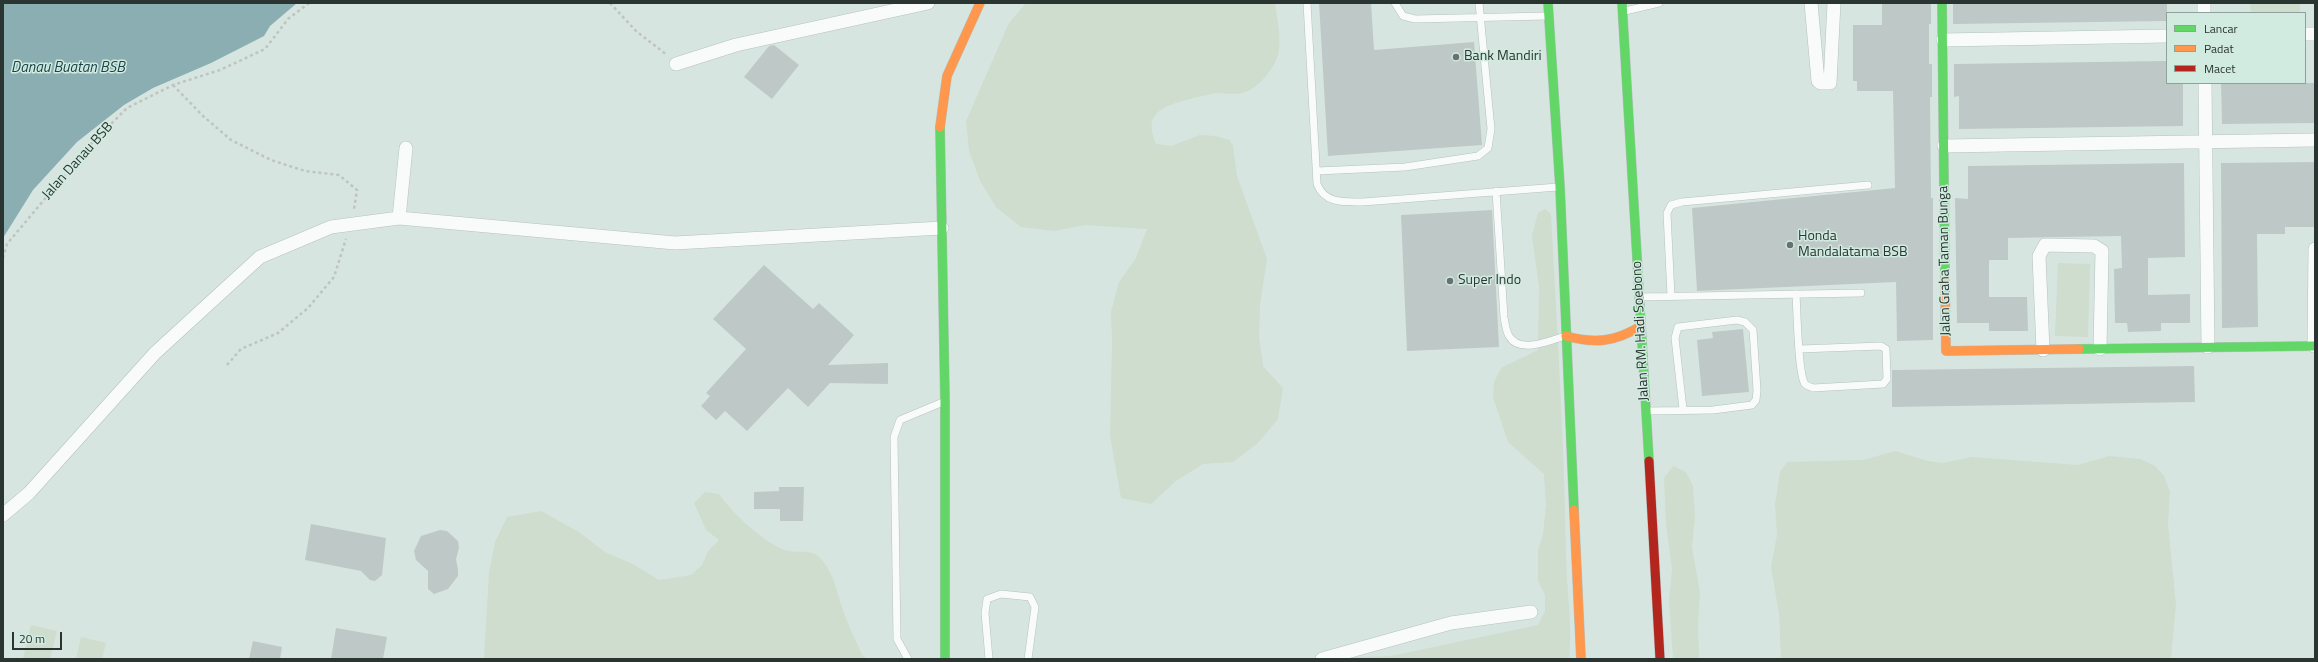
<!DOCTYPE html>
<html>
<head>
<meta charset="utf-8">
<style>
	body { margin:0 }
	#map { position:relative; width:2318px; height:662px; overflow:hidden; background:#d7e5e0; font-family:"Titillium Web",sans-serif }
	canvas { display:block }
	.frame { position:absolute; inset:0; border:4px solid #2a3430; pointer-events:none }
	.legend { position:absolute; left:2166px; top:12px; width:140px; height:72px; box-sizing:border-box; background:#d1ebe1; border:1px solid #8ea29a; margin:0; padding:5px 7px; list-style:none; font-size:12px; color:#2a3430 }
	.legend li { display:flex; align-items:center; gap:8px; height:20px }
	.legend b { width:20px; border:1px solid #8ea29a }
	.scale { position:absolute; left:12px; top:632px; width:50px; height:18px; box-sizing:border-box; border:2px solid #2a3430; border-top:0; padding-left:5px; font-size:12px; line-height:14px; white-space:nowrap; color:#2a3430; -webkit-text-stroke:3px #d1ebe1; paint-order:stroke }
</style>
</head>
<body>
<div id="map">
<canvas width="2318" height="662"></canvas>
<div class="frame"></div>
<ul class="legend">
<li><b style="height:5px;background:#63d668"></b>Lancar</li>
<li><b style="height:5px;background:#ff974d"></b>Padat</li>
<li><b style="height:5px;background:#b3261e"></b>Macet</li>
</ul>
<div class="scale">20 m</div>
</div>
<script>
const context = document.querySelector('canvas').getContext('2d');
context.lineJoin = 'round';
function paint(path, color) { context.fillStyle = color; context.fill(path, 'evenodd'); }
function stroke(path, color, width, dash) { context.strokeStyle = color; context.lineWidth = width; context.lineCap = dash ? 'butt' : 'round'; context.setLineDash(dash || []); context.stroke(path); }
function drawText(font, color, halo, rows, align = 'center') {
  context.font = font + ' "Titillium Web",sans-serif'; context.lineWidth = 3; context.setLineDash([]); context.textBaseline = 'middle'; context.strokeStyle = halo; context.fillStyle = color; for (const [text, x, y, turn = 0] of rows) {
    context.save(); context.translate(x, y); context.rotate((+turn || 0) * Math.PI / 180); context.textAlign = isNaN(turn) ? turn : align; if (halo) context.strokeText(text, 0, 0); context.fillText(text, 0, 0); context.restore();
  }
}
paint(new Path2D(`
	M1026 3H1275C1277 18 1282 40 1278 55 1274 68 1262 83 1250 90 1240 96 1228 93 1217 93 1208 94 1199 97 1190 99 1164 106 1142 112 1156 144L1171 146 1200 135 1216 136 1229 140 1233 146 1237 176 1267 259 1260 305 1259 336 1263 366 1283 388 1278 419 1258 443 1233 462 1203 464 1176 481 1151 504 1121 498 1110 436 1112 342 1111 312 1119 282 1136 258 1147 229 1085 225 1054 231 1021 227 996 207 980 181 969 151 966 121 1009 23Z
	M2250 3H2300V13H2251Z
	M1545 209 1551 214C1557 327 1564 440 1566 553 1566 588 1573 624 1569 659H1303L1391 656 1538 625 1545 611V595L1538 581V550L1543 535 1546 504 1544 474 1508 442 1493 397 1494 382 1501 368 1538 350 1539 287 1532 236 1538 213Z
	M2058 263 2090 264 2088 337 2055 336Z
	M1895 451 1928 461 1942 463 1972 457 2078 465 2109 456 2140 459 2155 466 2164 476 2170 492 2168 524 2176 604 2171 659H1781L1779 614 1771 567 1777 535 1775 504 1780 472 1787 462 1863 460Z
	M1673 466 1686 472 1693 486 1695 515 1692 547 1700 593 1698 625 1699 659H1673L1669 601 1672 569 1666 524 1664 478Z
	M705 492 719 494C730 511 769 548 789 551 800 553 810 549 819 557 834 571 837 594 844 613 849 627 856 641 862 655L867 659H484L489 573 495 542 507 517 541 511 579 532 605 552 633 564 659 580 691 575 702 565 708 551 719 540 706 530 694 503Z
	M31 625 57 631 50 659H23Z
	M81 637 106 643 102 659H76Z`), '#ceddcd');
paint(new Path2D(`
	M3 3H297L270 26 264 36 211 63 153 88 124 105 77 142 33 190 3 238Z`), '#8aaeb1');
paint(new Path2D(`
	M1319 3H1371L1374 50 1474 42 1482 145 1328 156Z
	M1882 3H1931V24H1929V64H1932V97H1930L1931 198H1933V340L1897 341 1896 282 1697 291 1692 208 1895 188 1893 91H1857V81H1853V25H1882Z
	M1953 3H2167V21L1953 24Z
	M774 45 799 65 772 99 744 77 769 46Z
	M2167 61V83H2183V126L1959 129V96L1954 97V64Z
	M2221 83H2315V123L2222 124Z
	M2315 162V227H2285V234H2257L2258 327 2222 328 2221 163Z
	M2184 163 2185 257 2148 258V295L2190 294V323H2161V331L2128 332 2127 323H2115L2114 269 2122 268 2121 236 2008 238V260H1989V297H2027L2028 331H1989V323H1957L1955 198 1968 199V166Z
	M1492 210 1499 347 1407 351 1401 215Z
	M764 265 813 309 819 303 854 335 828 365 888 363V384L830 383 808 407 788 388 747 431 725 411 716 420 701 406 710 396 706 393 746 349 713 319Z
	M1743 329 1749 392 1702 396 1697 340 1713 338 1712 332Z
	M2194 366 2195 402 1892 407V370Z
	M779 487H804L803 521H780V509H754V492L779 491Z
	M311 524 386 538 382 575 375 581 370 580 361 571 305 560Z
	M440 530 447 531 458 541 459 548 456 559 458 570V576L448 589 434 594 428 589V571L416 560 414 551 421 536Z
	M336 628 387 637 383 659H331Z
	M253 641 282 647 280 659H249Z`), '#bec9c7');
const lane = new Path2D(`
	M1307 3 1317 184C1325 204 1344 202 1363 202L1558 187
	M1395 3 1403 16 1415 19 1547 16
	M1625 11 1659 3
	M1317 171 1405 167 1478 156 1488 148 1491 129 1479 3
	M1496 191 1504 317C1505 323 1506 331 1509 336 1519 354 1550 341 1565 336
	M1796 294C1797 309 1798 375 1805 384 1807 386 1811 387 1813 388L1883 384 1887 379 1886 349 1881 346 1800 349
	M1671 296 1667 213 1671 205 1682 202 1868 185
	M1640 297 1861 293
	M1648 411 1713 410 1752 405 1756 400 1757 390 1753 330 1745 322 1737 320 1678 327 1675 338 1683 409
	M908 659 897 639 894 437 900 420 943 402
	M989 659 985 613 987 599 1001 594 1030 597 1035 607 1028 659`);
const street = new Path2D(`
	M1811 3 1818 81 1821 83H1830L1834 3
	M2204 3V13
	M2305 34H2315
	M1943 40 2167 36
	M676 64 736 45 928 3
	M2205 83 2208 347
	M1944 146 2315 140
	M406 148 399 218 675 243 942 228
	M2314 346 2315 249
	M2043 350 2039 256 2045 245 2094 246 2102 251 2100 349
	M3 515 29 493 155 353 260 257 331 227 399 218
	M1322 659 1451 623 1531 612`);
const fast = new Path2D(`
	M1548 3 1560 187 1574 510
	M1622 3 1649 461
	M1942 3 1945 277
	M940 127 945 401V659
	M2079 349 2315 346`);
const slow = new Path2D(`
	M940 127 947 76 980 3
	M1945 277 1946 351 2079 349
	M1566 336C1595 344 1615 342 1641 326
	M1574 510 1581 659`);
const jam = new Path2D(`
	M1649 461 1660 659`);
stroke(lane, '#b5c1bd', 8);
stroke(street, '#b5c1bd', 14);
stroke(fast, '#b5c1bd', 10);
stroke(slow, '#b5c1bd', 10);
stroke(jam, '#b5c1bd', 10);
stroke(new Path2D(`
	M610 3 636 31 667 55
	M173 85 203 116 231 140 271 160 305 171 339 175 357 190 354 209
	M3 258 7 244 91 144 127 108 173 85 220 70 265 49 288 19 309 3
	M227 365 241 349 278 333 308 308 334 277 346 239`), '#bfc4c2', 2.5, [3, 3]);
stroke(lane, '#f9fbfa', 7);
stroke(street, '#f9fbfa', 13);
stroke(fast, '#63d668', 9);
stroke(slow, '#ff974d', 9);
stroke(jam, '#b3261e', 9);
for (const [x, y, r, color] of [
	[1456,57,4,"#67726e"],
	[1790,245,4,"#67726e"],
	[1450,281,4,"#67726e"]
]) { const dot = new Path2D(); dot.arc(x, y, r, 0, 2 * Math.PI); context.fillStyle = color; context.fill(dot); stroke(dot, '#d1ebe1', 1.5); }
drawText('14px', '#2a3430', '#d1ebe1', [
	["Bank Mandiri",1464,57],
	["Honda",1798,237],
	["Mandalatama BSB",1798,253],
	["Super Indo",1458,281]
], 'left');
drawText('14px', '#2a3430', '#d1ebe1', [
	["Jalan Danau BSB",78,161,-48],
	["Jalan Graha Taman Bunga",1945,261,-91],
	["Jalan RM. Hadi Soebono",1641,331,-93]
]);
drawText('italic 15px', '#184248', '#d1ebe1', [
	["Danau Buatan BSB",68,68]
]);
</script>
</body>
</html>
